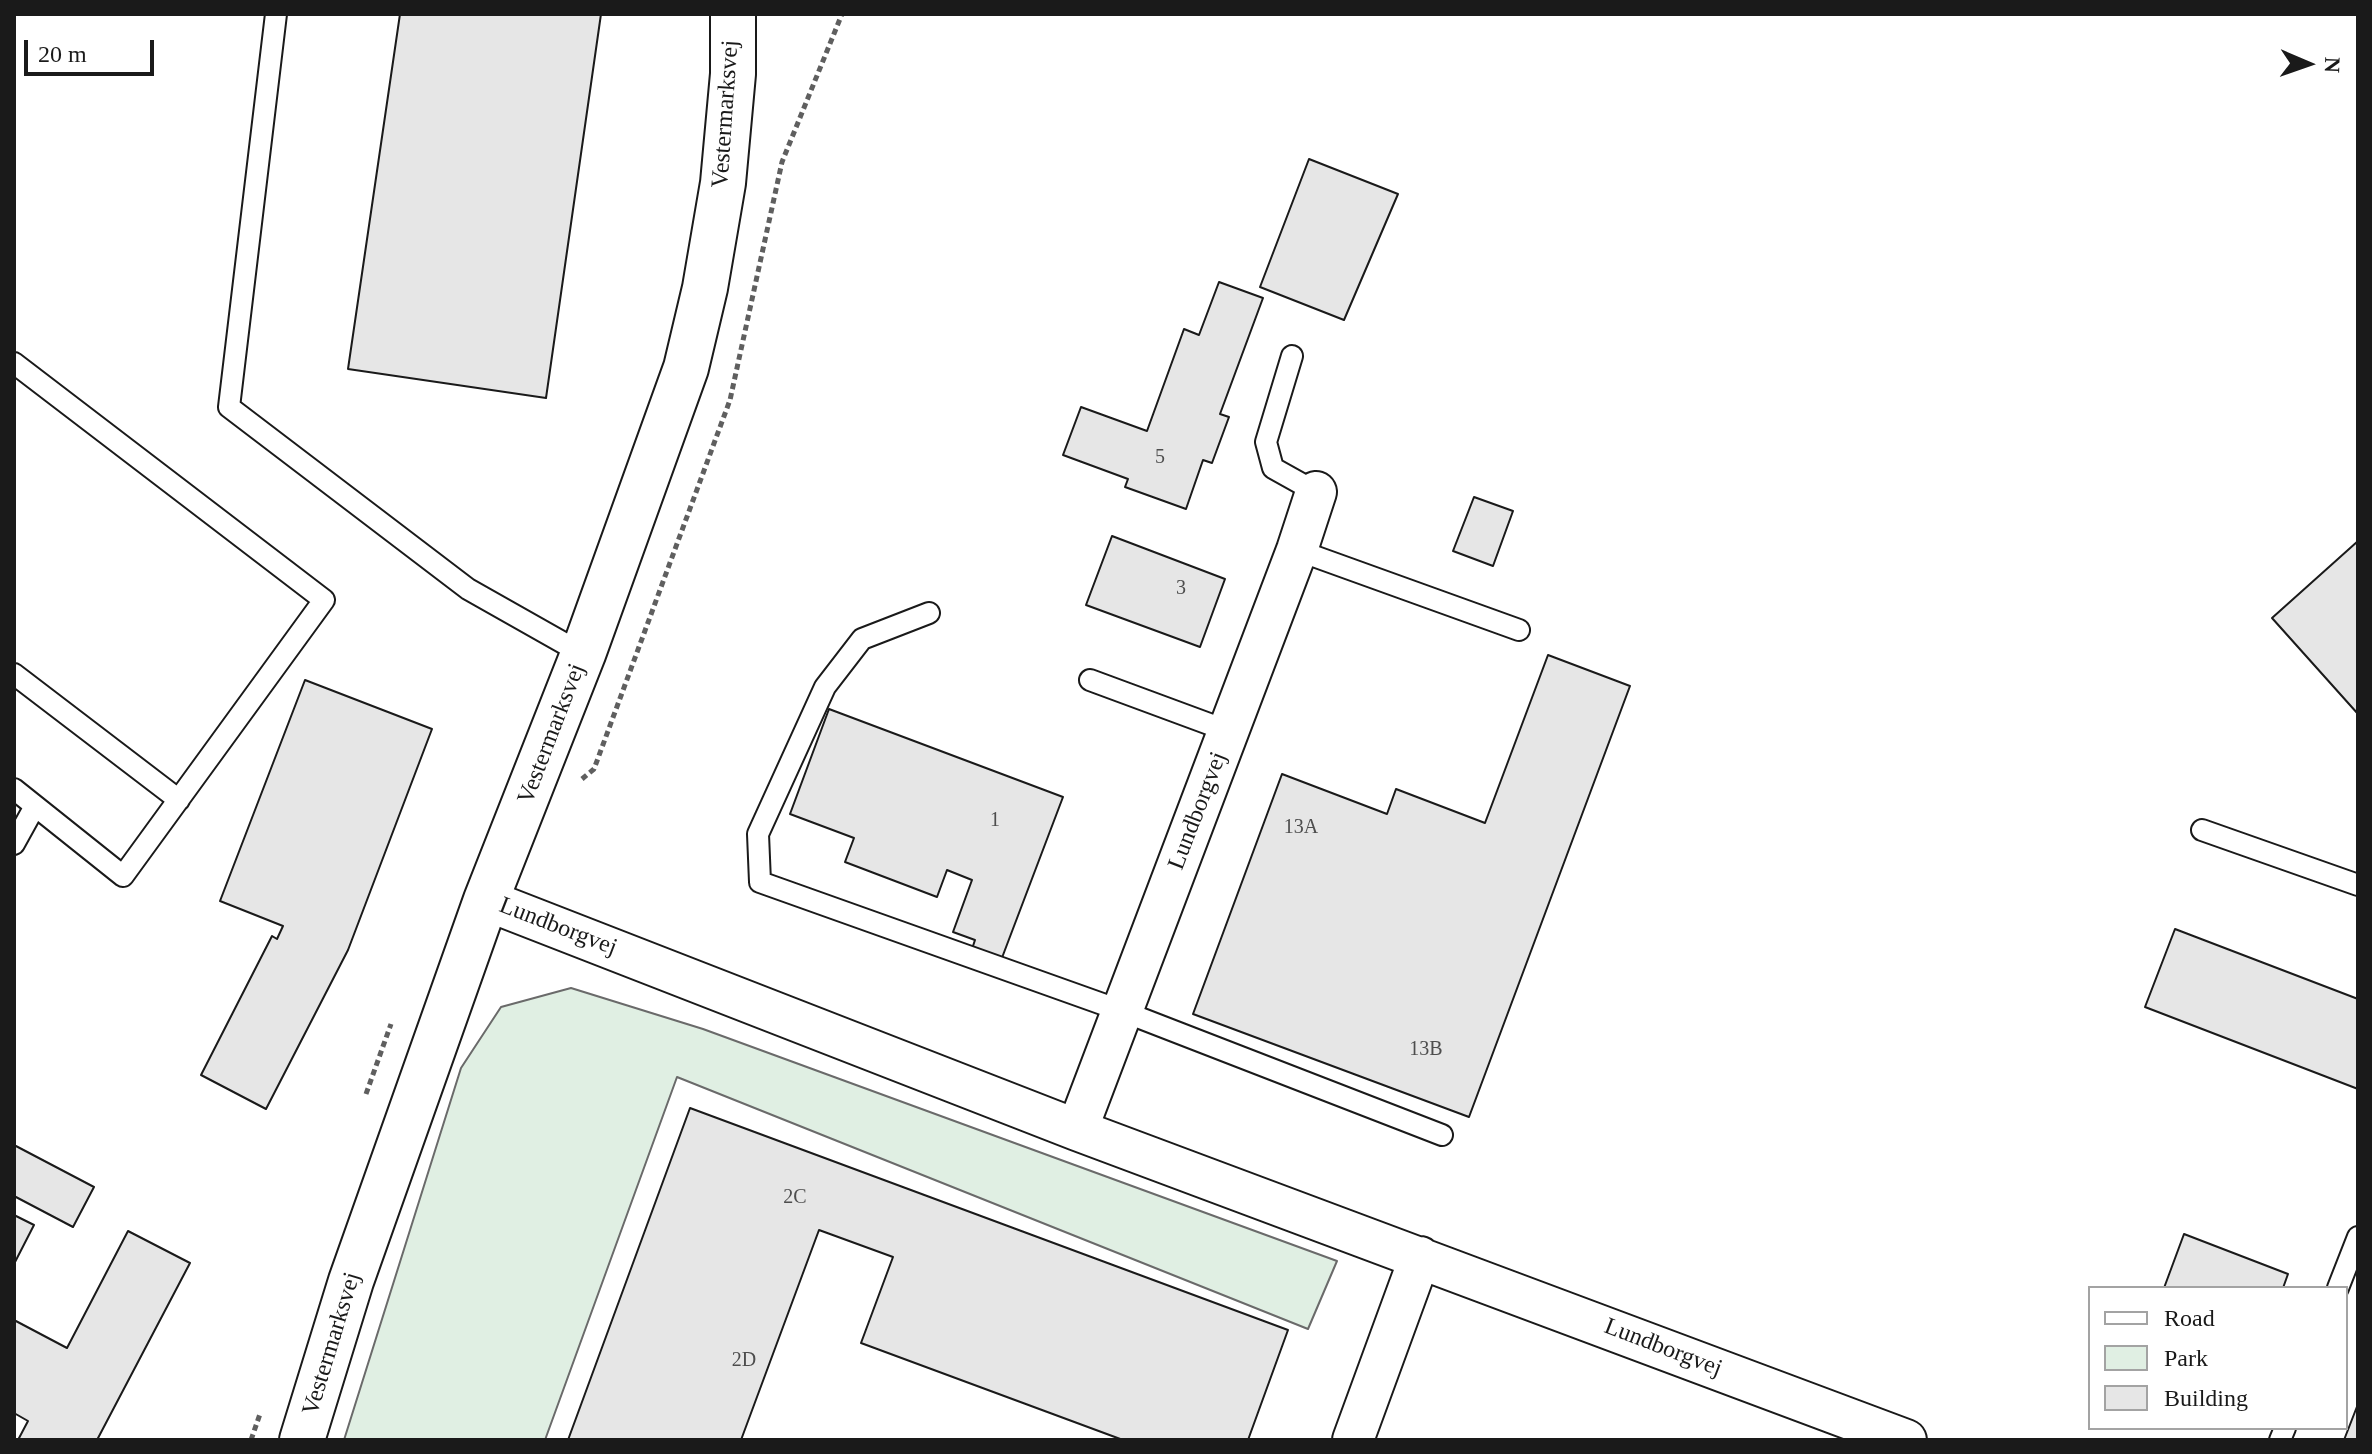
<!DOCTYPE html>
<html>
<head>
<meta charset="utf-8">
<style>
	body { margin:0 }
	#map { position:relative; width:2372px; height:1454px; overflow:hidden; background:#fff; font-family:"Times New Roman",serif }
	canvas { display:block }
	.frame { position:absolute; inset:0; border:16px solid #1a1a1a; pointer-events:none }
	.legend { position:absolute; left:2088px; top:1286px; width:260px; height:144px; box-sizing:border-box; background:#fff; border:2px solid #a3a3a3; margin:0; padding:10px 14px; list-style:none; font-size:24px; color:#1a1a1a }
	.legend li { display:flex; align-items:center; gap:16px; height:40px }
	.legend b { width:40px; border:2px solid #a3a3a3 }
	.north { position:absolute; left:2268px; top:24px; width:80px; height:80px; -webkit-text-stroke:6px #fff; paint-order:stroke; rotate:92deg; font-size:22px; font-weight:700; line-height:32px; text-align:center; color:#1a1a1a }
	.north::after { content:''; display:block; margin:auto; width:28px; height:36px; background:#1a1a1a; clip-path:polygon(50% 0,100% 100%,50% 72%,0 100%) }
	.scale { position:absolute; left:24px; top:40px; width:130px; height:36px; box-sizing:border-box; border:4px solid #1a1a1a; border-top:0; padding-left:10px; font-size:24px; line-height:28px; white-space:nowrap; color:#1a1a1a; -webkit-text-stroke:6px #fff; paint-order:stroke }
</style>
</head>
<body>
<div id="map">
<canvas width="2372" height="1454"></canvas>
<div class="frame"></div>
<ul class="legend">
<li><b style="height:10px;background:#fff"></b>Road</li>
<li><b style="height:22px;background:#e0efe3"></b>Park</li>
<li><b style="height:22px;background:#e6e6e6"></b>Building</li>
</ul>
<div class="north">N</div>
<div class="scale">20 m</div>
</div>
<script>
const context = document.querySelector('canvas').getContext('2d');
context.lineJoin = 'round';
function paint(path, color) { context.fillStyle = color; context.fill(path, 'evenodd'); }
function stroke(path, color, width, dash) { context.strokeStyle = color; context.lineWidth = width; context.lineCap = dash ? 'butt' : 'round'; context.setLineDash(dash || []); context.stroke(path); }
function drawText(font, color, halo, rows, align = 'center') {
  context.font = font + ' "Times New Roman",serif'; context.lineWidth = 6; context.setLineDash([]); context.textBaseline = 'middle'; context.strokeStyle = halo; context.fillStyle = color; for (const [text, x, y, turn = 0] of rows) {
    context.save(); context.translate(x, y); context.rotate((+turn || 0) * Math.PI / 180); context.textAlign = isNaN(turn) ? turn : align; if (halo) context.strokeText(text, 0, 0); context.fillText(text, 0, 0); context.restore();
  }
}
const green = new Path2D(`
	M571 988 703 1029 1337 1261 1308 1329 677 1077 545 1440H344L461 1068 501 1007Z`);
paint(green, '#e0efe3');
stroke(green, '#6a6a6a', 2);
const building = new Path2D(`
	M400 14H601L546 398 348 369Z
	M1309 159 1398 194 1344 320 1260 287Z
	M1219 282 1263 298 1220 414 1229 417 1212 463 1203 460 1186 509 1125 487 1128 479 1063 455 1081 407 1147 431 1184 329 1199 335Z
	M1474 497 1513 511 1493 566 1453 551Z
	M1112 536 1225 579 1200 647 1086 605Z
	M2358 541V714L2272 618Z
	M1548 655 1630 686 1469 1117 1193 1014 1282 774 1387 814 1396 789 1485 823Z
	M305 680 432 729 348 950 266 1109 201 1075 272 936 277 939 283 926 220 901Z
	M829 709 1063 797 1000 963 971 952 975 940 953 932 972 880 947 870 937 897 845 862 854 838 790 814Z
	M2175 929 2358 999V1089L2145 1007Z
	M690 1108 1288 1330 1248 1440H1123L861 1343 893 1257 819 1230 741 1440H568Z
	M14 1145 94 1187 73 1227 14 1196Z
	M14 1215 34 1225 14 1264Z
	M128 1231 190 1263 97 1440H18L28 1421 14 1413V1320L67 1348Z
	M2184 1234 2288 1274 2283 1288H2164Z
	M2358 1404V1440H2344Z`);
paint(building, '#e6e6e6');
stroke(building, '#1a1a1a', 2);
const lane = new Path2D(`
	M276 14 229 407 468 589 583 654
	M1292 356 1266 442 1273 468 1316 492
	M14 363 324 600 123 876 14 789
	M1297 550 1519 630
	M929 613 862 639 825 687 758 834 760 882 1122 1011 1442 1135
	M14 674 179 800
	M1090 680 1228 731
	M2202 830 2358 885
	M14 844 35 806
	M2338 1288 2358 1237
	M2280 1440 2285 1428`);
const street = new Path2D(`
	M486 900 1077 1130 1906 1440
	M1077 1130 1297 550 1316 492
	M1353 1440 1420 1257`);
const secondary = new Path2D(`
	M302 1440 351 1281 486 900 583 654 686 368 705 288 723 183 733 74V14`);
stroke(lane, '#1a1a1a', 24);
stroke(street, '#1a1a1a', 44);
stroke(secondary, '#1a1a1a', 48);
stroke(new Path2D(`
	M582 779 594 769 730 400 782 162 842 14
	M366 1094 391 1024
	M251 1440 260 1414`), '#5f5f5f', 5, [6, 4]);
stroke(lane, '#fff', 20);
stroke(street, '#fff', 40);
stroke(secondary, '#fff', 44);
drawText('20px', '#4d4d4d', null, [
	["5",1160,458],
	["3",1181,589],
	["1",995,821],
	["13A",1301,828],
	["13B",1426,1050],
	["2C",795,1198],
	["2D",744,1361]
]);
drawText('24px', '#1a1a1a', '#fff', [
	["Vestermarksvej",726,114,-86],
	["Vestermarksvej",552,734,-69],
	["Lundborgvej",1198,811,-69],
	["Lundborgvej",558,927,21],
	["Vestermarksvej",332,1344,-73],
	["Lundborgvej",1663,1348,21]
]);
</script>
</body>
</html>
